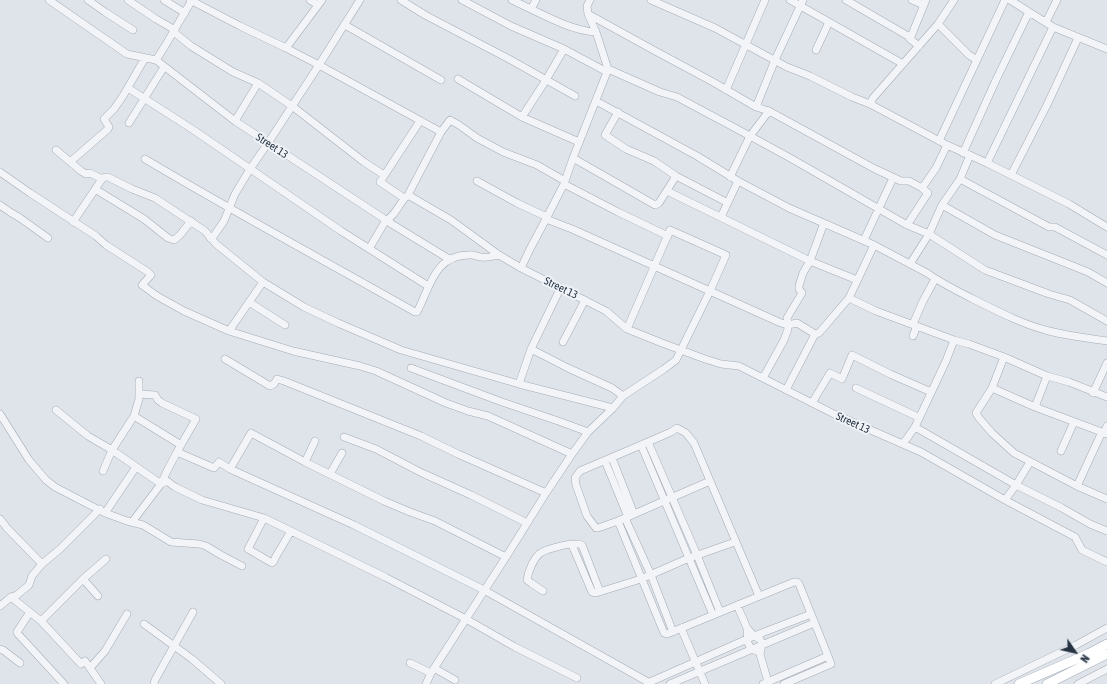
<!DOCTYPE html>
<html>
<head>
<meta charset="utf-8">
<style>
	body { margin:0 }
	#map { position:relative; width:1107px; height:684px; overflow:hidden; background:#dfe4ea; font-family:"Asap Condensed",sans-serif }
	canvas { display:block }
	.north { position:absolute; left:1055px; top:632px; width:40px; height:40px; -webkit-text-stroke:3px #eff3f7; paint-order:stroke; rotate:124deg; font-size:11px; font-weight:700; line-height:16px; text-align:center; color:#263242 }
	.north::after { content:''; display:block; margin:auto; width:14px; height:18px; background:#263242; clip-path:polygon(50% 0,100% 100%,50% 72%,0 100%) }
</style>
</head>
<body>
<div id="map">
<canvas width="1107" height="684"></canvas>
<div class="north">N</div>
</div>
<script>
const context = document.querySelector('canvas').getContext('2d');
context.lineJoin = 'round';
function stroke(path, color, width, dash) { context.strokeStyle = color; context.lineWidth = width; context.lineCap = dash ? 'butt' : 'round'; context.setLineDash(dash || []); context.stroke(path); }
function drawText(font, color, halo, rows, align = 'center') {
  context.font = font + ' "Asap Condensed",sans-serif'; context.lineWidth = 4; context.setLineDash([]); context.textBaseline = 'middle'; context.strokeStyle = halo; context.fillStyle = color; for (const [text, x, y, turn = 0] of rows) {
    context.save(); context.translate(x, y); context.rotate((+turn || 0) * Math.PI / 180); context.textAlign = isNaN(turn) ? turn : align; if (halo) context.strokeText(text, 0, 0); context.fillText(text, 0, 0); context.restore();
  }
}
const minor = new Path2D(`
	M49 0 127 54 156 60 235 121 386 220C395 217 400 201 408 195L451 220 499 255 521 268 606 311 627 329 662 343 705 359 721 364 739 366 834 414 921 452 1005 500 1075 537 1082 550 1107 562
	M88 0 105 12 133 30
	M128 0 156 19 175 30V33L191 46 233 72 258 83 292 106 364 162 384 175
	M164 0 185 13
	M190 0 240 26 286 48 319 65 441 132 408 195
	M310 0 318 5
	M401 0 425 15 509 59 575 96
	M462 0 511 26 564 49 607 72
	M512 0C536 11 570 31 596 32
	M651 0 715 28 787 67 810 76 852 97 870 104 947 145 987 163 1069 204 1107 227
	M790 0 903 64
	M846 0 908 36 910 39
	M912 0 924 5
	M1010 0 1053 27 1107 49
	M531 9 536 0
	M588 14 657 52 713 82 756 107 769 111 875 169 901 181H909L922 188 928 193 907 225
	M1046 22 1057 0
	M938 24 969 55 977 60
	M345 25 441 80
	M919 46 910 39 926 0
	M286 48 322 0
	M816 50 829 22
	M156 60 165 46 192 0
	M608 69 660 92 677 97 750 136 792 159 907 225 929 234 985 270 1049 294 1070 300 1107 321
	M458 79 522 117 579 142
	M128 88 192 129 341 231 428 286
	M726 90 765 0
	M596 101 697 156 738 181 789 208 874 245 927 273C944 285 963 294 981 303 1003 314 1025 325 1049 331 1068 336 1088 338 1107 341
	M870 104 873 98 938 24 954 0
	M756 107 775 60 803 0
	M618 112 605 135 626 149 654 161 676 176 728 203
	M522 117 546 80 564 49
	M235 121 258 83
	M129 123 164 67
	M441 132 450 120 459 125 477 138 503 152 537 165 565 181
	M939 141 1005 0
	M56 150 81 171 86 174 90 173 102 179
	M963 153 996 80 1029 12
	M573 158 655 205 659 203 676 176
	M145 159C234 212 325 261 415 312H417C430 288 434 255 469 255 473 254 477 257 481 257 487 258 494 256 499 255
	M70 162 108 129 109 127 104 119 114 109 123 96 145 58
	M987 163 1053 27
	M0 172 30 193 96 236 106 245 148 272 151 275 142 285 157 296 184 311 229 331 293 351 360 366 376 371 446 403 468 411 488 416 572 454
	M1011 175 1047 105 1078 38
	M730 177 750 136 769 111
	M960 179 1049 227H1055L1107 255
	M477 181 517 203 547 217
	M564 184 618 212 668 236
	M922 188 936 168 947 145
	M95 189 144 219 168 238 174 240 180 235 191 221
	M667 191 810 261 857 280
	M404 198 380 182 420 121
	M0 205 10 212 20 218 48 238
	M942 205 995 235 1088 272 1107 283
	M721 217 738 181
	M389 219 390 223 449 259
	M546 219 572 229 781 323 788 325 797 323 815 334
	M73 222 102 179 105 177H108L132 189 155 198 205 231 216 244 263 282 304 307 338 323 401 350 519 384 613 408
	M210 238 213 237 224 221 235 194 250 169 268 143 319 65 360 0
	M864 240 893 178
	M369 249 386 220
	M910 264 929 234 942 205 960 179 970 155
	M521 268 530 249 546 219 564 184 573 158 607 72 608 69 596 32 588 14 587 6 590 0
	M849 298 876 311 954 340 969 344 1004 357 1047 376 1069 382 1107 397
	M249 302 285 325
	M229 331 263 282
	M913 336 916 328 913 324 923 301 935 279
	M563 342 585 300
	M531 349 568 368 612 388 623 396
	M1004 357 992 388 976 413 979 418 992 433 1014 453 1077 486 1107 499
	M225 359 270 386 274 384 277 379 284 381 421 436 458 454 546 493
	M411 368 502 402 561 422 588 432
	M763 378 784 340 788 329 787 318 802 293 799 289V286L803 273 810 261 824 223
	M519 384 531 349 560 289
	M856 388 918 417
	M992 388 1035 407 1107 434
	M786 390 815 334 819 333 849 298 874 245
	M1093 393 1107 363
	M139 394 155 395 158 400 162 403 196 419 177 452 214 468 219 462 230 469 354 525 484 590 648 682H650L754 636 811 614
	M812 403 830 373 842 379 852 355 890 374 931 392
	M1035 407 1047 376
	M56 410 88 436 112 450 161 484 167 471 177 452
	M0 414 29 460 46 480 55 487 105 513 127 521 143 525 171 542 199 544 206 546 221 555 242 566
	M134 416 139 399V381
	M915 427 1016 485 1062 508 1090 524 1107 531
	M344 437 376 449 422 473 471 495 527 523
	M648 442 697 555 720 612
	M903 444 915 427 946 361 954 340
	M641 445 713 615
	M1061 451 1074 422
	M612 458 634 514
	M605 461 628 517
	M305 462 315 441
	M230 469 251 433 305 462 384 501 410 512 435 521 506 557
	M103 471 112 450 134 416 181 445
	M330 474 342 453
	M710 481 618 521 598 528H596L587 516 576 485 575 478 580 471 648 442 671 432 677 428 686 433 694 443 759 596
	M1077 486 1101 434 1104 433 1107 426
	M1005 500 1016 485 1030 462
	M105 513 136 467
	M264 518 248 549 272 563 274 561 275 558 291 531
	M625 518 651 575 673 632
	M0 519 7 528 42 564
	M618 521 664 633 667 634 794 582H797L799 584 828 656 831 664 784 684
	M132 522 161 484 167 481 175 487 202 500 264 518 291 531 385 577 466 619 515 647 577 678
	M571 544 572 545 592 592 596 593 641 579 689 558 735 542
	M83 579 98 596
	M543 591 531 583 527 580C528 572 533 560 539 554 546 549 574 541 582 545L600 592
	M11 597 41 621 81 664 85 661 101 684
	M737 605 747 628 748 643 750 647 756 651
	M0 606 11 597 17 595 29 585 32 576 42 564 60 549 100 509
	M30 612 17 632 18 634 64 684
	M41 621 83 579 106 559
	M144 624 192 659 221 684
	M681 628 705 684
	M747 628 754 636 760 639 762 645 760 654 768 682
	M0 649 3 650 20 663
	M410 663 431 673
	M90 668 105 651 127 614
	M434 668 455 680
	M154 684 155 680 193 612
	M426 684 431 673 506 557 546 493 572 454 588 432 613 408 623 396 664 369 676 360 710 291 726 255 670 230 627 329
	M670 684 814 623
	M763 684 828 656
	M995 684 1076 645 1107 628
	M1078 684 1107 669`);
const major = new Path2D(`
	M1019 684 1088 654 1107 644
	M1047 684 1107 654`);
stroke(minor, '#a4abb4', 8);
stroke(major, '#9da8b6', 10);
stroke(minor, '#f2f4f8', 7);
stroke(major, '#fff', 9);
drawText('11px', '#263242', '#eff3f7', [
	["Street 13",272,146,33],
	["Street 13",561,288,26],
	["Street 13",853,423,24]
]);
</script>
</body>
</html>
